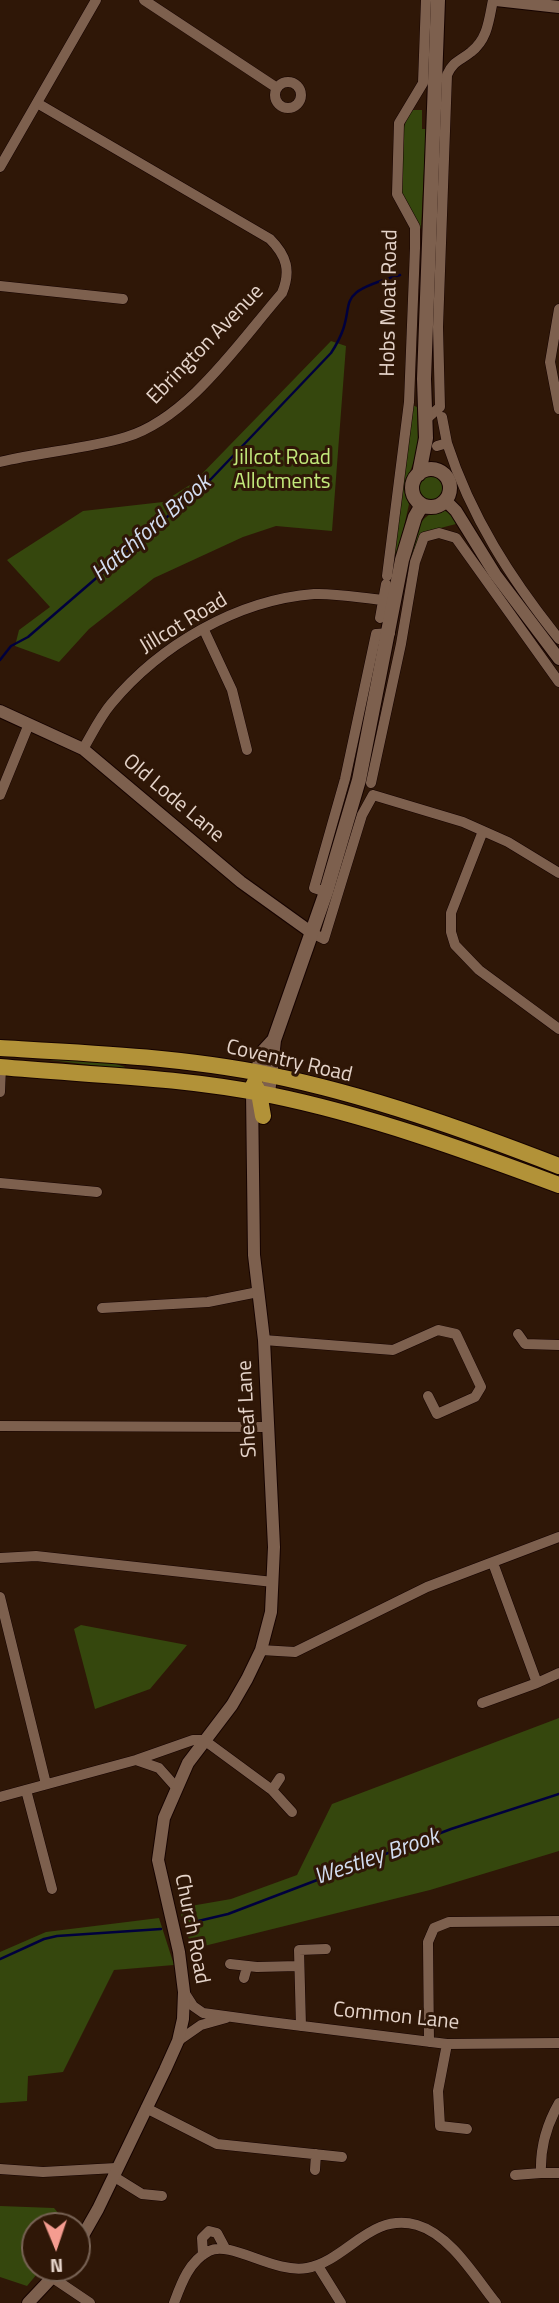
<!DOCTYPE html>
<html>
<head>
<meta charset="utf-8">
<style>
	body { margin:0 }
	#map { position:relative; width:559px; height:2303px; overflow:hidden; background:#2f1707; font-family:"Titillium Web",sans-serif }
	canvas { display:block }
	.north { position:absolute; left:21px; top:2212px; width:70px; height:70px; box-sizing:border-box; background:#2f1707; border:2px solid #786355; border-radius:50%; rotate:178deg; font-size:19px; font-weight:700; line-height:28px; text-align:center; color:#e5d4ca }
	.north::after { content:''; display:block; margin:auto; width:24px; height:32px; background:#f59c90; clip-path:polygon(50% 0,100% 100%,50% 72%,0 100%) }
</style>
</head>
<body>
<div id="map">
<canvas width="559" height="2303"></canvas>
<div class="north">N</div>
</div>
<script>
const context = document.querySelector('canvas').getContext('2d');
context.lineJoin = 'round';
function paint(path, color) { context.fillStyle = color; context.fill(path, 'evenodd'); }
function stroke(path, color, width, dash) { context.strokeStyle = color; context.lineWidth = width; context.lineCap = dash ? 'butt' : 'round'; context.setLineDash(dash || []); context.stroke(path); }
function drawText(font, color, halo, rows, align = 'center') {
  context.font = font + ' "Titillium Web",sans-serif'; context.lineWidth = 6; context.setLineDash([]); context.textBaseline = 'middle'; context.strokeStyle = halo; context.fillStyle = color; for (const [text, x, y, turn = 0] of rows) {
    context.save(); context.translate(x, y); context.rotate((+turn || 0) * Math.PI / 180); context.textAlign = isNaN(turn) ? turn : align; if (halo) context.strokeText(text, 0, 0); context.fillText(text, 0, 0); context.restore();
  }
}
paint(new Path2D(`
	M411 110H422V129H426L421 229C391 200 393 145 411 110Z
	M331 341 346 346 332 531 276 526 243 537 154 578 89 629 59 662 15 646 19 630 50 607 7 560 83 511 163 502 193 483Z
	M412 405 417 407 418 450 404 488 409 504 398 554 394 553Z
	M415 488a15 15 0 1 1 30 0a15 15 0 1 1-30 0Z
	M443 510 452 514 456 524 421 533 413 558H409C416 535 416 514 443 510Z
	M0 1054 107 1061 125 1067 124 1069Z
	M81 1625 187 1645 150 1689 95 1709 74 1629Z
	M559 1718V1851L430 1890 192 1949 179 1908 231 1899 297 1875 332 1804Z
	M159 1918 174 1965 114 1970 63 2072 28 2076 27 2101 0 2103V1952L46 1932Z
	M0 2206 54 2208 59 2214 51 2226H35V2268H42L27 2286 0 2277Z`), '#35470d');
stroke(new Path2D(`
	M0 660 11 646 28 637 211 479 331 353C365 302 322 297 400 275
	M194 1922 228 1914 451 1829 559 1794
	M0 1959 44 1939 57 1936 161 1929`), '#00003d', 2.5);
const minor = new Path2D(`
	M144 0 277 88
	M275 95a13 13 0 1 1 26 0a13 13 0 1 1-26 0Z
	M0 167 96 0
	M0 286 123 299
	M559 309 550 362 559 409
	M442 417 447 443
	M424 421 440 407 438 327 447 75C453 61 460 61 471 52 488 39 489 19 493 0
	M437 446 447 443C471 517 511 579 559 639
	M0 462C41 452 86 449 126 437 189 418 240 341 282 293 291 271 287 256 270 239L37 103
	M387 576 409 402 415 248V227L397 194 399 123 423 83 426 0
	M380 618 386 584
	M204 630 232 690 247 750
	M83 749C92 734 100 717 111 704 160 645 237 600 314 594 336 593 361 598 383 600
	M371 783 401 644 415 562 424 537 439 533 456 538 559 682
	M0 795 29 724
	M373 795 463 822 508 842 559 873
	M483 831 451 913V932L455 945 479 970 559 1029
	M326 892 314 888 345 779 376 634 390 633
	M312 933 324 939 362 815 373 795
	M0 1092 1 1067
	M0 1183 97 1192
	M102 1308 208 1302 258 1292
	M518 1334 525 1344 559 1345
	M264 1340 393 1350 438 1330 456 1334 481 1387 475 1397 437 1414 428 1396
	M0 1426 269 1427
	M0 1558 36 1556 273 1582
	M0 1597 46 1784
	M261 1650 295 1652 427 1587 559 1537
	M537 1683 559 1673
	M482 1703 537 1683 493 1563
	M136 1760 159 1768 175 1786
	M26 1790 52 1889
	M272 1790 280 1778
	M0 1797 136 1760 193 1740H204L272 1790 292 1812
	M230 1964 257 1967 298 1966
	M244 1978 247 1967
	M184 1992 193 2006 203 2013 262 2021 447 2044 559 2043
	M301 2026 299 1950 326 1949
	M178 2041 201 2025 226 2018
	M429 2042 428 1942 434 1928 449 1922 559 1921
	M447 2044 438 2091 440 2126 467 2129
	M146 2108 217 2144 342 2157
	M0 2169 43 2172 116 2168
	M315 2170 316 2154
	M541 2173H559
	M515 2175 541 2173C540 2149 547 2124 559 2103
	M113 2176 142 2194 162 2196
	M203 2255 202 2238 209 2231 217 2233 225 2248
	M318 2266 341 2303
	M53 2278 90 2303
	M174 2303C181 2284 189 2261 209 2251 231 2240 274 2274 307 2268 348 2260 370 2212 417 2225 451 2235 475 2277 496 2303`);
const tertiary = new Path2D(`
	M496 0 559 7
	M446 501 456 511 495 574 559 659
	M0 711 83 749 241 882 312 933
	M77 2246 98 2209 165 2070 178 2041 183 2019 184 1992 179 1952 158 1860 164 1818 188 1763 232 1705 247 1679 261 1650 271 1612 274 1547 264 1340 254 1255 252 1092
	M28 2303 61 2268`);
const secondary = new Path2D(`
	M412 488a19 19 0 1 1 38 0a19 19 0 1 1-38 0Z
	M419 474 426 438 424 379 438 0
	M254 1083 263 1052 274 1040
	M268 1094 274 1040 326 892 359 780 402 560 415 517 422 505`);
const trunk = new Path2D(`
	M0 1048C89 1053 182 1057 270 1075 368 1095 466 1130 559 1166
	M0 1067C90 1075 181 1077 270 1095 368 1115 465 1150 559 1185
	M254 1084 259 1093 263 1116`);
stroke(minor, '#160300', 11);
stroke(tertiary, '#160300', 14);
stroke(secondary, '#160300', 16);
stroke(trunk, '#160300', 18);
stroke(minor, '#7d604e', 10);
stroke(tertiary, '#7d604e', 12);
stroke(secondary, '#7d604e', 14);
stroke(trunk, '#b29238', 16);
drawText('21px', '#e5d4ca', '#2f1707', [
	["Hobs Moat Road",390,303,-89],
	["Ebrington Avenue",206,345,-46],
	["Jillcot Road",184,624,-31],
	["Old Lode Lane",173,799,40],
	["Coventry Road",289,1062,13],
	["Sheaf Lane",248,1409,-93],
	["Church Road",191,1929,79],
	["Common Lane",396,2017,6]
]);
drawText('21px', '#c2e97b', '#2f1707', [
	["Jillcot Road",282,459],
	["Allotments",282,483]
]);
drawText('italic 23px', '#d2dcf0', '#2f1707', [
	["Hatchford Brook",152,529,-41],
	["Westley Brook",377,1858,-19]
]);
</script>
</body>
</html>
